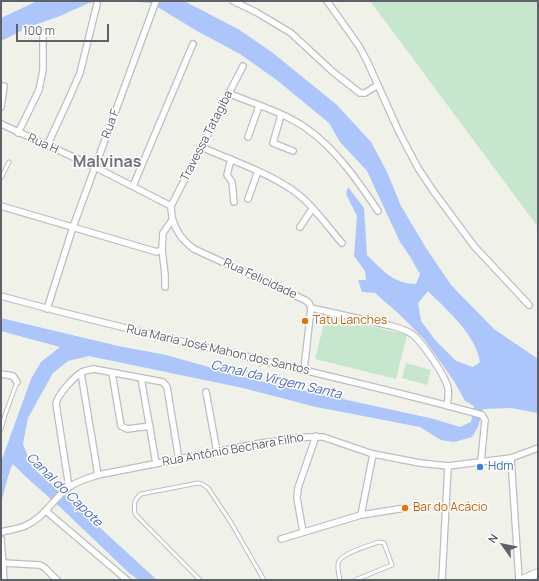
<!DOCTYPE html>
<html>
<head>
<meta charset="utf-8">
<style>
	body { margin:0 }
	#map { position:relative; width:539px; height:581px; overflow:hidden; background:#f0f1e8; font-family:Manrope,sans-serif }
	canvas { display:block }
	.frame { position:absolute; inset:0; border:2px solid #5f6168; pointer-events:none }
	.north { position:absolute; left:483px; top:525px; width:40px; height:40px; -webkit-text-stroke:3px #fff; paint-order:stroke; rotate:303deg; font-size:11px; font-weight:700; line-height:16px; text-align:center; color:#5f6168 }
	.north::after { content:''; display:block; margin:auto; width:14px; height:18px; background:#5f6168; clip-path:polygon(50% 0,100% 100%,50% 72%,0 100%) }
	.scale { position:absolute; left:16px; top:24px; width:93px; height:18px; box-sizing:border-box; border:2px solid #5f6168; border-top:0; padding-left:5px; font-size:12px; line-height:14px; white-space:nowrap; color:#5f6168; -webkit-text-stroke:3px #fff; paint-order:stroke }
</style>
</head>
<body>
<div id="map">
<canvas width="539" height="581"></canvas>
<div class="frame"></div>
<div class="north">N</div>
<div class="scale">100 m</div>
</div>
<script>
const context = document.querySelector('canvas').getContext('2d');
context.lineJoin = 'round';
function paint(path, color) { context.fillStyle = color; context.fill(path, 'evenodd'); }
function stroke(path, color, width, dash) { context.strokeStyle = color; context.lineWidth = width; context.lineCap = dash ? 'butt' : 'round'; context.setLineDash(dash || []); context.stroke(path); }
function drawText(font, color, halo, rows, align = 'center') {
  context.font = font + ' Manrope,sans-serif'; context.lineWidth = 3; context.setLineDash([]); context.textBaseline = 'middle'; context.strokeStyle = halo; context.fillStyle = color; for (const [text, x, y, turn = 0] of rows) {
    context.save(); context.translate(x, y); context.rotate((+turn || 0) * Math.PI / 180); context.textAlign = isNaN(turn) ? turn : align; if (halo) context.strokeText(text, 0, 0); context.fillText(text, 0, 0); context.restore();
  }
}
paint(new Path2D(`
	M370 1H538V227Z
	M326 315 407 335 396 379 315 359Z
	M406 363 431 370 427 385 402 378Z`), '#c6e7ce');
paint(new Path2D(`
	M37 1H105L89 3 60 16 29 27 1 41V18Z
	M125 1H184L238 29 273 53 337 105 371 142 387 172 401 206 426 248 451 285 494 329 538 359V413L511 408 483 409 478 427 472 437 454 442 441 440 420 427 316 407 243 388 89 356 68 361 53 373 28 418 23 444 32 467 73 503 157 580H139L129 573 61 508 26 477 13 464C9 469 4 494 1 502V462L31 379 41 362 60 347 1 331V318L118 346 166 355 251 379 434 419 460 427 471 422 474 406 465 401 454 381 424 339 399 314 375 293 362 292 358 280H366L365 271 354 256 357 216 346 194 348 187 364 208 367 255C382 270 394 284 416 284L420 274 409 255 400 242 367 171 340 142 329 123 278 81 240 54 197 31 151 3ZM428 291C447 310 476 335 480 362L473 367 456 361 436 341 421 321 418 303Z`), '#acc6fc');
const lane = new Path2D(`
	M1 178 9 162
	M1 429 5 415 17 382
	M200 580 135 514C134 504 133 501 141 494L198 483 202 484 208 488 230 521 264 580
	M340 580C339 574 336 566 339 561 343 553 370 545 379 542L384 543 392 565 355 580`);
const street = new Path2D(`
	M233 1 256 12 291 33 333 72 360 93H365L378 85
	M327 1 359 46 368 63 399 132 418 168 434 192 474 246 529 305
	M243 66 171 206C171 225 179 238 194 249L305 300 309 303 311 308 304 370
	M228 93C254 104 283 112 306 128 336 149 358 181 378 211
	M1 107 4 86
	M281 115 273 143 293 151
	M1 124 95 167 171 206
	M18 133 39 90 43 70V33
	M248 137 259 106
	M47 146 70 96 80 73 97 4
	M201 147C231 160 264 171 291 189 311 202 326 225 342 243
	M231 159 227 175 232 182 234 202
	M133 186 193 44
	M248 199 258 171
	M1 206 157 252 162 249 163 233 172 220
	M300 227 312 209
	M162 249 165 275V287
	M1 296C160 340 323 371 482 415L485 420 481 462
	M311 308 392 326C399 328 406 330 412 334 422 342 445 375 448 388 449 394 448 400 447 406
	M47 309 73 227 156 1
	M81 373 98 475
	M112 373 121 426 127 429 150 426
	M1 374 13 376 17 382
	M141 378 156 463
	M206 392 217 452
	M511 458 519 580
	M69 487 56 404C57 395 74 377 82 372 86 370 90 370 94 369L163 382 167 387 179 460
	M46 511 127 580
	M361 515 373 454
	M1 532C9 530 18 529 25 526 44 518 53 499 69 487 78 481 88 478 98 475L255 444 307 437H323L373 454 420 463 448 466 511 458 538 448
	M303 532 297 498 298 488 316 436
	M1 539 4 580
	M281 539 361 515 405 508
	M3 563 40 565 45 568 57 580
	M442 580 448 466`);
const secondary = new Path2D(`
	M522 580 538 573`);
stroke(lane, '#bcbec3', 5);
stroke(street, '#bcbec3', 8);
stroke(secondary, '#bdbec5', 10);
stroke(lane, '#fff', 3);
stroke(street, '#fff', 5.5);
stroke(secondary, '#fff', 8);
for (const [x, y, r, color] of [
	[305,321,4,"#e8710a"],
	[480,467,4,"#3f7fe0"],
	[405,508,4,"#e8710a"]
]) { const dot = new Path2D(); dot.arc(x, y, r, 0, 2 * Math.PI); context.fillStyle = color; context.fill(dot); stroke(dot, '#fff', 1.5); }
drawText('12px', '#5f6168', '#fff', [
	["Rua F",111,124,-70],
	["Travessa Tatagiba",207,136,-63],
	["Rua H",43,144,24],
	["Rua Felicidade",260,279,25],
	["Rua Maria José Mahon dos Santos",218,350,13],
	["Rua Antônio Bechara Filho",233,450,-10]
]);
drawText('12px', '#c56008', '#fff', [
	["Tatu Lanches",313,321],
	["Bar do Acácio",413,508]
], 'left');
drawText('12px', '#366cbe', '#fff', [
	["Hdm",488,467]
], 'left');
drawText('italic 13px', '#4e6ac1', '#fff', [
	["Canal da Virgem Santa",276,380,13],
	["Canal do Capote",64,490,44]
]);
drawText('bold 16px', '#70737a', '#fff', [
	["Malvinas",107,163]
]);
</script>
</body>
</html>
